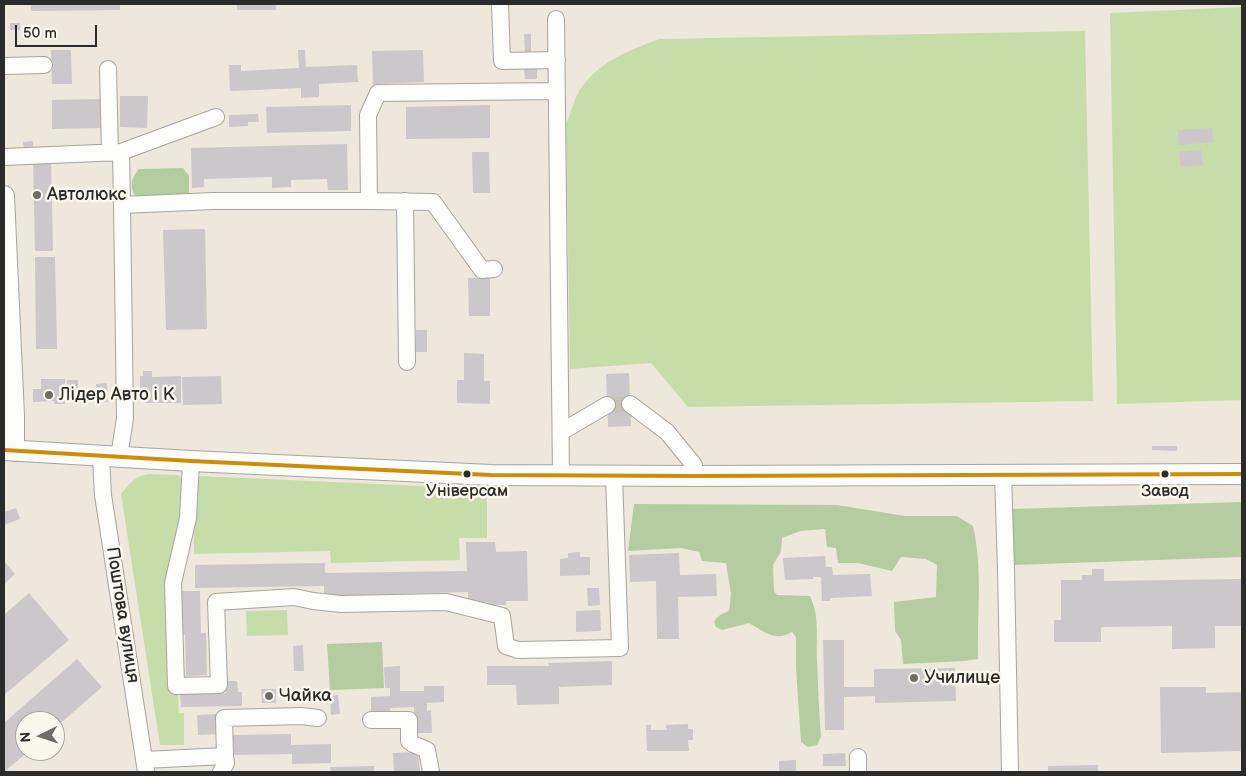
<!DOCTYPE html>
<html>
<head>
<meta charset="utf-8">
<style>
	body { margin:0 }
	#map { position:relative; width:1246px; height:776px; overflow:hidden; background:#ede8db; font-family:"Balsamiq Sans",sans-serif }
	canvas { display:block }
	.frame { position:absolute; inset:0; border:5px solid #2b2b2b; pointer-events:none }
	.north { position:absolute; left:15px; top:711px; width:50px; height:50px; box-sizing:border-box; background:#fbf7ec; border:1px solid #a8a59f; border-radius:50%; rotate:266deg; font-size:14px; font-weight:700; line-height:20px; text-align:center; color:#2b2b2b }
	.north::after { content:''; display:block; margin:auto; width:18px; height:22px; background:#6f6d69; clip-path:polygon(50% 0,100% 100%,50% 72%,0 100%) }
	.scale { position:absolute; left:15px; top:25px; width:82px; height:22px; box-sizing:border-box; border:2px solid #2b2b2b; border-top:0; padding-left:6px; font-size:15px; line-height:18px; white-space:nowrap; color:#2b2b2b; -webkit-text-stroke:4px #fbf7ec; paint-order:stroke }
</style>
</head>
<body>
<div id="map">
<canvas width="1246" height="776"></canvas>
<div class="frame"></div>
<div class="north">N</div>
<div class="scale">50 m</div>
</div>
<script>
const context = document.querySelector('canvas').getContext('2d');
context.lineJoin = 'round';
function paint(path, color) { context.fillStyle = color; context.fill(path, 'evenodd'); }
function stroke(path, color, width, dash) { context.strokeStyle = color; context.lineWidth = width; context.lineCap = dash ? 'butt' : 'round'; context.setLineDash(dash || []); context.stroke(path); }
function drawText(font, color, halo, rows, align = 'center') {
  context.font = font + ' "Balsamiq Sans",sans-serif'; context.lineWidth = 5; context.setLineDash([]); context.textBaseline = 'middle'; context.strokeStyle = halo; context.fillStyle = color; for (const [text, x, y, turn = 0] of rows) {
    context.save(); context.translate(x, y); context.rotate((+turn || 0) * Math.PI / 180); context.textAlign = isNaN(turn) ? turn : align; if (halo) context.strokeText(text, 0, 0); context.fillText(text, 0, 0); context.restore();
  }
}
paint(new Path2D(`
	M1242 7V400L1117 404 1110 13Z
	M1085 31 1093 401 688 407 651 363 570 369 566 124C570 115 573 104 577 95 594 63 628 51 659 39Z
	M149 474 178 475 183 481 184 512 168 585 183 679 178 698 179 713H184V745H160L121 494C129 484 135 476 149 474Z
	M200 476 487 489V538H459L460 560 331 563 330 551 194 554 193 484 195 478Z
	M287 610 288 635 247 636 246 611Z`), '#c6ddaa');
paint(new Path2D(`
	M183 168 189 176V195L136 197C129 187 131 178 139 169Z
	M1242 502V557L1014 565 1012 509Z
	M634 504 837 505 905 516H957L973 526C983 569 977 615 978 659L964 661 903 664 901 640 895 631 894 602 936 597 937 565 926 559 901 557 892 571 858 563H838L836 548 827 547 825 529 800 531 782 538 781 551 773 565 774 591 777 595 810 596C820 617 816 638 817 660 818 686 819 712 821 737L817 745 808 747 801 742 796 668V637L792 632C775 642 765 632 749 623L722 630 716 627 714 622C718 615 722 614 729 611L731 594 726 563 702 561 699 552 681 548 628 551Z
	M382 642 384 688 330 690 327 644Z`), '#b4cca0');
paint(new Path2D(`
	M31 4H120V10L31 11Z
	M237 4H276V10H237Z
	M10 23H20V30H10Z
	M524 34H531V54H525Z
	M51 50H71L72 84H52Z
	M298 50H305L306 67 357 65 358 82 319 84V97L301 98V88L230 91 229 65H241V71L299 68Z
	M423 50 424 82 373 84 372 51Z
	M524 69H537V79H525Z
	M120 96H148L147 128 120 127Z
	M100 99 101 128 52 129V100Z
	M351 105V131L267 133 266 107Z
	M490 105V138L406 139V107Z
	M258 114 259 122H248V126L229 127V115Z
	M1212 128 1214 142 1179 145 1178 130Z
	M33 141V148L24 149 23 142Z
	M347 144 348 190H328L327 179 291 180V187L272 188V177L204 179V187L192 188 191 148Z
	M1201 150 1203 165 1181 167 1179 152Z
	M472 152H489L490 193H473Z
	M33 159H51L53 251H35Z
	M205 229 207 329 166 330 163 230Z
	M35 257H55L57 349H36Z
	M468 278H490V316H469Z
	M416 330H427V352H416Z
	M464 353 484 354V381H490V404L457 403V380H464Z
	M143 371H152V377L181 376V403H144V389H140V376H143Z
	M629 373 631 426 608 427 606 374Z
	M221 376 222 404 183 405 182 377Z
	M41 379H65V404H54V401L33 402V389H41Z
	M67 380H78V401L67 402Z
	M107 383 108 402H90V389H96V384Z
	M79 390H89V401L79 402Z
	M1152 446H1177V451L1152 450Z
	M16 508 20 519 4 525V512Z
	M466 542H495L496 552 527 551 528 601H506V605H488L487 602H468V592L324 596V586L195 588V565L325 563V573L467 571Z
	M580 552V557H590V575L560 576V559L568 558V553Z
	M679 553 680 575 716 574 717 596 678 597 679 639H657L656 581 630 582 629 555Z
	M825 556 826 567H832L833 575 870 574 872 596 830 598V601H822L821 577H813V579L785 580 783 558Z
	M4 561 15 574 4 584Z
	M1092 569H1104V581L1242 579V626H1215V648L1172 649V626L1101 627V642H1054V620H1061V580H1082V575H1092Z
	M587 588H599L600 605 588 606Z
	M178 591H200L201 633H206L207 675 186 676 185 635H179Z
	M29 593 69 640 4 695V615Z
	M600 610 601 631 576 632V611Z
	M823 640H844V687H874V669L955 668 956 701 875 703V696L844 697V730H825Z
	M303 645 304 671H294L293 646Z
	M77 659 102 687 55 728V721H25V751H29L4 772V723Z
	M612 661V685L559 687V704L517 705 516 685H487V666H549L548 663Z
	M400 666V691H424V686H444V702L427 703V711L431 710 432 733H415L414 707 390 708V713L371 714V697L390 696V688H385L384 667Z
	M226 681H237L238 692H242V706L181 707 180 694 226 693Z
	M1160 687H1206V693L1242 692V751L1161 753Z
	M261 689H276V703H262Z
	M307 689 308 700 293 701 292 690Z
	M338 695 340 714 331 715 330 696Z
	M217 714V734L198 735 197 715Z
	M688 724V729H693V740H688L689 751H647L646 725H651V730H667L666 725Z
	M291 734V745L331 744V763L292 764V754L234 755 233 735Z
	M418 752 420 772H394L393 753Z
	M845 753 846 766H823V754Z
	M796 760V772H779V761Z
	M1098 765V772H1048V766Z
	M374 766V772H331L330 767Z`), '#cbc7ca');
stroke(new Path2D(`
	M607 405 630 404`), '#c6c2b8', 16, [16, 8]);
const minor = new Path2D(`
	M500 4 502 61 557 60
	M556 19 561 476
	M4 66 44 65
	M108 69 110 153
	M121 152 216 117
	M4 157 121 152 122 205
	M405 201 407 362
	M494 269 482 270 433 202 369 201 368 115 378 93 557 91
	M630 404 667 432 694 465V476
	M561 432 607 405
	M101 457 103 495 146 772
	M119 457 125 418 122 205 213 201H369
	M191 461 188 518 173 583 176 686 219 685 216 602 294 597 313 601 341 604 446 602 502 616 506 646 518 650 620 648 614 476
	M1003 475 1006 569 1010 772
	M371 720H409V741L413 744 427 750 431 772
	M858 757V772
	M144 760 225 756 224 718 301 716 318 718
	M221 772 226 763 225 756`);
const major = new Path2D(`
	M4 196 14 416V451
	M4 450 191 461 491 475 694 476 1242 474`);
stroke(minor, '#a7a49d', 18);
stroke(major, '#a7a49d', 22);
stroke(minor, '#fcfcfa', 16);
stroke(major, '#fcfcfa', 20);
stroke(new Path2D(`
	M4 450 191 461 491 475 694 476 1242 474`), '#ce8d09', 4);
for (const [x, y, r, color] of [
	[37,195,5,"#6f6d69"],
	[49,395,5,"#6f6d69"],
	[467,474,4.5,"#2b2b2b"],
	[1165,474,4.5,"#2b2b2b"],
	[914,678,5,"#6f6d69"],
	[269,696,5,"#6f6d69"]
]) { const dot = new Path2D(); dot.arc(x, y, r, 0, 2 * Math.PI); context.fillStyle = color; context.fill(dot); stroke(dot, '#fbf7ec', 2); }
drawText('17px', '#2b2b2b', '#fbf7ec', [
	["Універсам",467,492],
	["Завод",1165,492]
]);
drawText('18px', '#2b2b2b', '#fbf7ec', [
	["Автолюкс",47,195],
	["Лідер Авто і К",59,395],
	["Училище",924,678],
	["Чайка",279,696]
], 'left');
drawText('18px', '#2b2b2b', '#fbf7ec', [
	["Поштова вулиця",122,615,81]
]);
</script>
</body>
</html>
